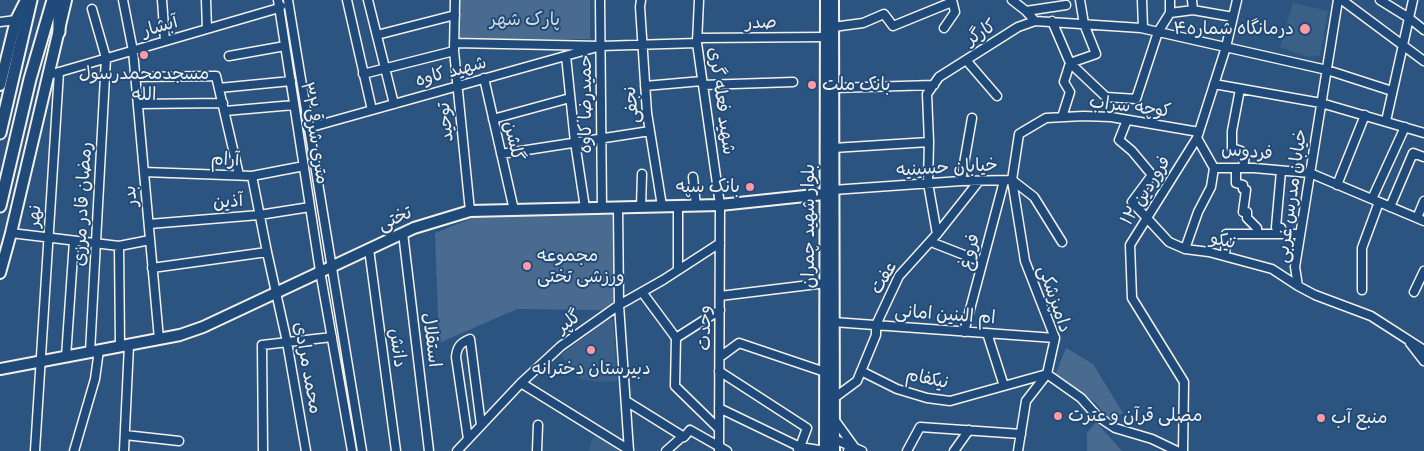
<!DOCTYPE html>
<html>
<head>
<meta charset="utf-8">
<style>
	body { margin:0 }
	canvas { display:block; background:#2c5481 }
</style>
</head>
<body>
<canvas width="1424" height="451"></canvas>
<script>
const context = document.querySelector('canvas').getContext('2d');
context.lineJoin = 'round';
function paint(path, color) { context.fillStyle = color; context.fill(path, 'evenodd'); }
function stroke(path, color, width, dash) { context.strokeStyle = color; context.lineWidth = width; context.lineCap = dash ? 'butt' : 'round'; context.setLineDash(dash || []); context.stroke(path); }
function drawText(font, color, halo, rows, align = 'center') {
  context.font = font + ' "Patrick Hand","Playpen Sans Arabic",sans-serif'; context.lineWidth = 4; context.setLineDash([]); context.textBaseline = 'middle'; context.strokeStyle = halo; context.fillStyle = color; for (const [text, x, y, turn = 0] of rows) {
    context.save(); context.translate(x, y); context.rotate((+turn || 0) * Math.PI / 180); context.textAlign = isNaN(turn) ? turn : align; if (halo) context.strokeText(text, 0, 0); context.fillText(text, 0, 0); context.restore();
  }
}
paint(new Path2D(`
	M1293 3 1328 11 1320 55 1309 57 1280 47Z
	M609 318 613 321 617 381 607 382 581 380 561 355Z
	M593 437H598L620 451H589Z`), '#3b6088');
paint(new Path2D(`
	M460 0H590V39H460Z
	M617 212 620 299 602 310 517 309 439 343 435 233 478 216Z
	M1066 348 1093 364 1123 413 1109 420 1096 403 1055 375Z
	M1096 422 1122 451H1087V433Z`), '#496b90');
const minor = new Path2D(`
	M123 0 133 51 159 339
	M162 0 165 41
	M206 0 207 29
	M278 0 320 271 352 451
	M288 0 362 451
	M347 0 372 110
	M368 0 394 104
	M455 0 454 51 470 211
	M600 0 602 208
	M641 0 640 7 647 113 662 206
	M699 0 697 43 720 205 719 451
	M1012 0 1026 11 1035 21
	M1142 0 1143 28
	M1192 0 1193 10
	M1338 0 1295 267 1298 286 1315 295 1371 316 1424 350
	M1342 0 1424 61
	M1380 0 1409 18 1424 30
	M1026 11 1066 5
	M1170 13V0
	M1052 21 1070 63 1106 97 1136 99 1158 32 1170 13 1193 10 1233 17
	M0 22 16 20
	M833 27 863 23 884 14 893 26 952 2
	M944 28 955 12 952 0
	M377 35 455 15
	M697 38 825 37
	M454 43 601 46 697 43
	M229 56 285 46
	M566 56 575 142 585 208
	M966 60 997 96
	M363 74 454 51
	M49 75 279 8 281 6
	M136 77 216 76 239 175
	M484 78 514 210
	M1214 84 1321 103 1424 133
	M703 85 793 82
	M645 86 702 81
	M219 88 291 81
	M833 88 934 85
	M1240 89 1232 131V148L1241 151 1245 155 1243 168
	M138 104 223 103
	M225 111 294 105
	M1062 117 1070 92 1064 82 1070 63 1096 54 1084 24 1080 0
	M493 119 570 98
	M1127 120 1119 140 1132 151 1152 175 1132 202 1169 242 1185 249 1209 252 1272 269 1298 286
	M1386 121 1413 0
	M308 128 601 46
	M1197 138 1214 168H1254L1310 173 1424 221
	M833 148 929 142
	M501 154 650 131
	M1236 168V183L1243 185V189L1246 190 1243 212H1247V218L1257 228V234
	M1281 171 1276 227 1281 228 1282 234
	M144 172 252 176 304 166
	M252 176 267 252 287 342 306 451
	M693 177 696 206
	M961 181 972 118
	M1337 185 1365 115
	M833 190 961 181 1012 180 1034 197 1062 242
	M1372 199 1405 127
	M678 206V270
	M618 207 619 305 629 451
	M641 207 642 174
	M1390 207 1413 153 1424 157
	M1417 218 1424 201
	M149 224 259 215 310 207
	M11 233 119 246 150 240
	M403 233 429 451
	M937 234 928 183 929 142 927 94 939 77 1018 27 1035 21 1141 28 1327 70 1392 91
	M931 242 982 262
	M119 246 120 346
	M369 249 396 451
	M1185 249 1198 212 1211 187 1214 168
	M1225 256 1226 234H1300
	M152 268 267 252
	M1362 290V248L1379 202
	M642 292 676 338
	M1414 292 1424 271
	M720 296 826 283
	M833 322 1055 338
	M964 332 1004 181
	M987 333 1004 386
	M1410 343 1424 361
	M90 352 106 58 92 9
	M66 357 74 241
	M720 357 739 343 825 372
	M861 371 897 389 927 398 950 401 1047 374 1081 398 1097 416 1115 428 1152 439 1177 451
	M521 383 629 450
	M834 398 857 381 876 335V325L899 276 937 234 979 181
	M626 401 684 437 690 430 727 451
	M719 408 800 447 807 428 719 371
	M834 419 855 448 848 451
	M719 429 675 386 676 338 720 310
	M125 435 179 441
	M468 439 456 357C457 347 460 343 470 339L481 425
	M834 439 862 451
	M798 449 800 447 825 451
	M35 451 59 72
	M74 451 95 379 99 350
	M124 451 129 345
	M263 451 262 345 332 337
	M457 451 521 383 561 346 619 305 663 280 720 243
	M537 451 538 425
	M666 451 683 436
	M907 451 920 427 1021 434
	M954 451 969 430
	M1018 451 1026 401 1047 374 1055 338 1025 261 1012 180 1019 134 1046 118 1083 116 1111 117 1199 132
	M1183 451 1184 382 1132 298 1130 245 1197 138 1226 47 1237 0`);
const major = new Path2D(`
	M833 0 834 451
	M0 85 16 20 26 0
	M0 273 11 233 66 0
	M0 369 180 335 203 327 414 228 470 211 720 205 824 194 833 190
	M825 451 826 0`);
const highway = new Path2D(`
	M59 32V0
	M0 133 31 0
	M0 206 30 79 53 0`);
stroke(minor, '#f4f1e8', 11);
stroke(major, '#f4f1e8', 14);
stroke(highway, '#f4f1e8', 15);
stroke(minor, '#1f4a7a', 8);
stroke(major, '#1f4a7a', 10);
stroke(highway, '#1f4a7a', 11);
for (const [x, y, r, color] of [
	[1305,29,6,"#ff9aa2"],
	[144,55,5,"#ff9aa2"],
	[812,85,5,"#ff9aa2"],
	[750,187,5,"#ff9aa2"],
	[527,266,5,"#ff9aa2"],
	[591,350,5,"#ff9aa2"],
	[1058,416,5,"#ff9aa2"],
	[1321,418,5,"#ff9aa2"]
]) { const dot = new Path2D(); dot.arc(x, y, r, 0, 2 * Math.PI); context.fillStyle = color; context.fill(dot); stroke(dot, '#1f4a7a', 2); }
drawText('18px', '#dadddb', '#1f4a7a', [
	["پارک شهر",525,20]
]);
drawText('18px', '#f4f1e8', '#1f4a7a', [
	["صدر",761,23,-1],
	["آبشار",160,27,-16],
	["کارگر",981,33,-32],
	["شهید کاوه",451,72,-15],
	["شهید فعله گری",721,101,82],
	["حمیدرضا کاوه",586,104,-90],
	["نجفی",632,105,-96],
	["کوچه سراب",1130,107,7],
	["توحید",446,122,-96],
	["متری شرقی۳۲",314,133,81],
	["گلشن",513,141,77],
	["فردوس",1247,152,5],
	["آرام",225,160,2],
	["خیابان حسینیه",947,168,-3],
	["۱۲ فروردین",1146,191,-58],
	["بدر",131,196,-95],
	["خیابان مدرس غربی",1292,196,-82],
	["آذین",228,202,-4],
	["رمضان قادر مرزی",83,204,-87],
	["نهر",35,216,-86],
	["تختی",395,219,-24],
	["بلوار شهید چمران",809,226,-90],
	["نیکو",1223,241,13],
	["فروغ",970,252,-75],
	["عفت",884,278,-59],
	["دامپزشکی",1054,299,71],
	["ام البنین امانی",945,315,4],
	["گلپر",569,322,-36],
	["وحدت",705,328,-90],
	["استقلال",431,340,83],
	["دانش",397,348,82],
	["محمد مرادی",307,368,80],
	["نیکفام",927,379,12]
]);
drawText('18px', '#f4f1e8', '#1f4a7a', [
	["درمانگاه شماره۴",1294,29,"right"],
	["مسجدمحمدرسول",144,74,"center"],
	["الله",144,95,"center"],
	["بانک ملت",822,85],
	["بانک سپه",740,187,"right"],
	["مجموعه",537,256],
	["ورزشی تختی",537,277],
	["دبیرستان دخترانه",591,369,"center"],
	["مصلی قرآن و عترت",1068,416],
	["منبع آب",1331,418]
], 'left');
</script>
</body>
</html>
